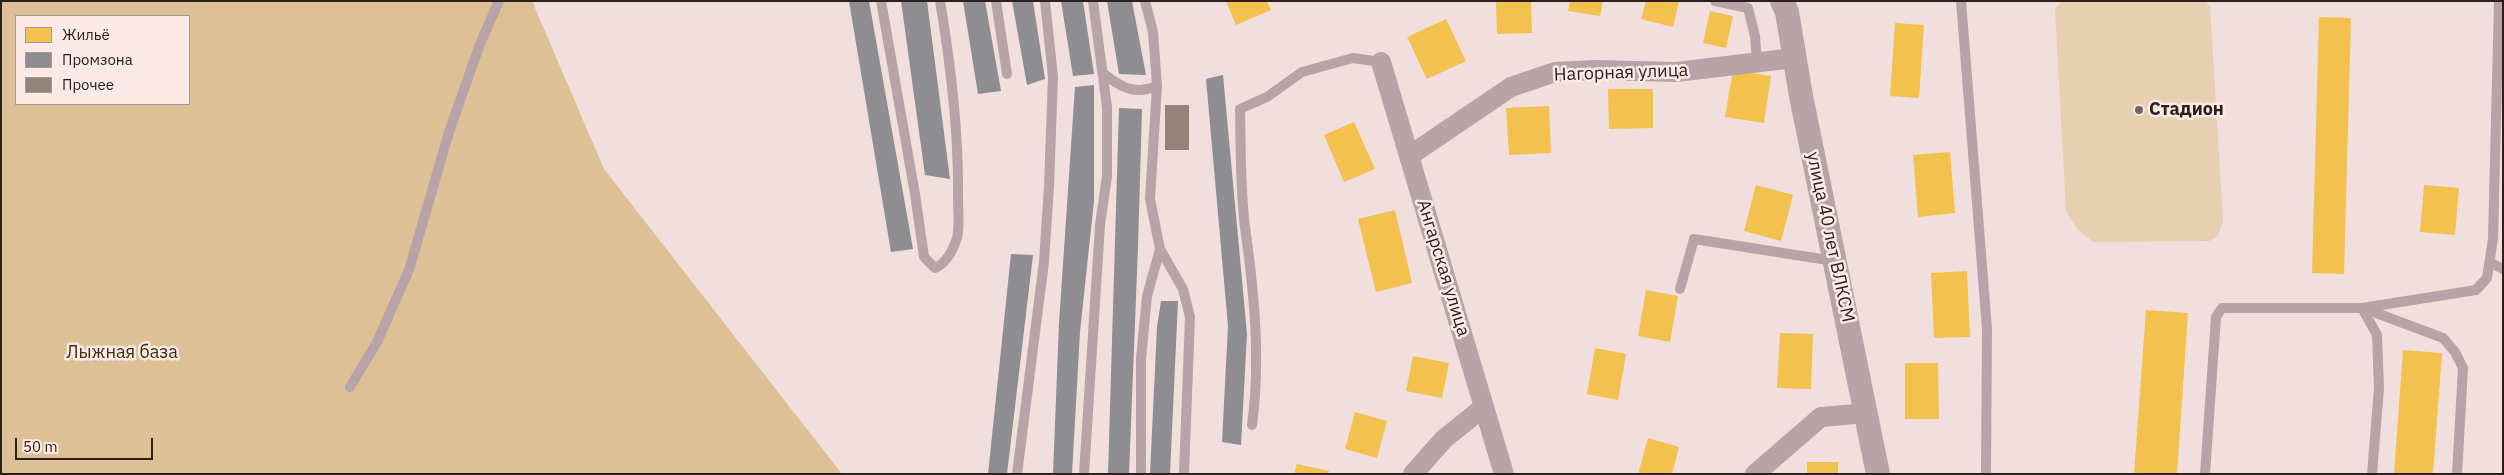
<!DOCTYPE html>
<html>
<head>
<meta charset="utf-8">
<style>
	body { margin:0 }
	#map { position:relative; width:2504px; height:475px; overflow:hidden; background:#f0dfdc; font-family:"IBM Plex Sans",sans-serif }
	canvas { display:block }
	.frame { position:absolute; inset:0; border:2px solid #2b201e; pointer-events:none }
	.legend { position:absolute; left:15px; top:15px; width:175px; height:90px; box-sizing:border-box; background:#fceae7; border:1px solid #a89997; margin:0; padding:6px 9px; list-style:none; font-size:15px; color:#2b201e }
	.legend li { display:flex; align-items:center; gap:10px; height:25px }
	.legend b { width:25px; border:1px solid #a89997 }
	.scale { position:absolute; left:15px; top:438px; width:138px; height:22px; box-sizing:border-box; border:2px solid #2b201e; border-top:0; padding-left:6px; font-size:15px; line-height:18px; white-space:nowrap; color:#2b201e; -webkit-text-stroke:4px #fceae7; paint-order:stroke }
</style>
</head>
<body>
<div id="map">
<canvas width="2504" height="475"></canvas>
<div class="frame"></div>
<ul class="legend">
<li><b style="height:14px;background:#f2c14e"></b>Жильё</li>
<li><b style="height:14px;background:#8d8d92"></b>Промзона</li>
<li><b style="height:14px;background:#93837a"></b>Прочее</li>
</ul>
<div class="scale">50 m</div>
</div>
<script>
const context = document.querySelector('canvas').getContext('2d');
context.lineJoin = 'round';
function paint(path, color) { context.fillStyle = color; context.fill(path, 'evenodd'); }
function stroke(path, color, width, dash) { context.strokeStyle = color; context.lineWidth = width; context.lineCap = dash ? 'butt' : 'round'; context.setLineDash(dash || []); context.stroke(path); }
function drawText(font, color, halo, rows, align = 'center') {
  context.font = font + ' "IBM Plex Sans",sans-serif'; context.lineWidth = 5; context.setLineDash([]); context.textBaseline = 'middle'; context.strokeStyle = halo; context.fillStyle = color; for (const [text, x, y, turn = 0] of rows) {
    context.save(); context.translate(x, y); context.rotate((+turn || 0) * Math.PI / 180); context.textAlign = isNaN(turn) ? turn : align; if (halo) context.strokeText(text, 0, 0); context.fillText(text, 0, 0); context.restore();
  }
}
paint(new Path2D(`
	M2062 1H2205L2210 6 2223 221 2218 236 2209 241 2093 242 2078 230 2066 212 2055 9Z`), '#e7cfb2');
paint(new Path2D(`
	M1 1H532L604 169 842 474H1ZM16 16H189V104H16Z`), '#dec096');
paint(new Path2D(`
	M1226 1H1267L1271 10 1236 25Z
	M1496 1H1531L1532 33 1497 34Z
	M1570 1H1603L1600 16 1568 11Z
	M1646 1H1679L1673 27 1641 19Z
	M1710 11 1733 16 1726 48 1703 43Z
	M2319 17 2351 18 2344 274 2312 273Z
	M1446 19 1466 61 1427 79 1407 37Z
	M1895 23 1924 25 1919 98 1890 96Z
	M1733 70 1771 76 1764 123 1725 117Z
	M1608 89H1653V128L1609 129Z
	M1549 106 1551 153 1509 155 1506 108Z
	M1354 122 1375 169 1344 182 1324 135Z
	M1950 152 1955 213 1918 217 1913 155Z
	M1756 185 1793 195 1781 241 1744 231Z
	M2424 185 2459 188 2455 235 2420 232Z
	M1395 210 1412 283 1376 292 1358 219Z
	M1967 271 1970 337 1934 338 1931 273Z
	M1646 290 1678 296 1670 342 1638 336Z
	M2146 310 2188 313 2177 474H2134Z
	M1780 333 1813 334 1811 389 1777 388Z
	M1595 348 1626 354 1618 400 1587 394Z
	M2403 350 2442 353 2433 474H2394Z
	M1413 356 1449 363 1442 398 1406 391Z
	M1905 363H1938L1939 419H1905Z
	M1355 412 1387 421 1377 458 1345 449Z
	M1648 438 1679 447 1672 474H1638Z
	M1807 462H1838V474H1807Z
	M1297 464 1329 471 1328 474H1294Z`), '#f2c14e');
paint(new Path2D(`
	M849 1H869L913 249 891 252Z
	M901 1H927L950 179 925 175Z
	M963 1H985L1001 91 978 94Z
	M1012 1H1033L1045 79 1027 85Z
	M1061 1H1083L1094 74 1073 76Z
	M1107 1H1132L1146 75 1119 74Z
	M1223 75 1247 334 1241 445 1222 442 1228 326 1206 79Z
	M1094 85V201L1080 332 1072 474H1053L1059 323 1075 87Z
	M1119 108 1142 109 1138 247 1129 474H1108Z
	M1011 254 1033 255 1007 474H988Z
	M1161 301H1178L1170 474H1150L1157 327Z`), '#8d8d92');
paint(new Path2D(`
	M1165 105H1189V150H1165Z`), '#93837a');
stroke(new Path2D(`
	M881 1 915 194 924 257 935 268C947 263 953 250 957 238 960 227 958 212 958 200 959 134 951 66 940 1
	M996 1 1007 74
	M1715 1 1748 8 1755 36 1757 62
	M1961 1 1987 329 1986 474
	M1104 74C1122 88 1135 95 1157 86
	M1160 249 1183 289 1190 317 1184 474
	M2491 263 2503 269
	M1680 289 1694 239 1834 261
	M2362 308 2377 335 2379 388 2372 474
	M2363 308 2443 338 2455 352 2463 368 2457 474
	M350 387 377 342 409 270 449 132 480 44 499 1
	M1252 425C1261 359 1254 292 1245 227 1240 189 1241 148 1240 109L1267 97 1302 72 1353 58 1381 62
	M1017 474 1044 262 1049 186 1053 77 1045 1
	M1084 474 1100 225 1107 176V107L1093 1
	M1141 474V359L1147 296 1160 249 1150 199 1157 86 1153 32 1145 1
	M2205 474 2216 317 2222 308H2362L2476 290 2487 278 2493 239 2499 1`), '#b8a4a8', 10);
stroke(new Path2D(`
	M1381 62 1504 474
	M1409 156 1511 87 1555 72 1595 70 1676 72 1794 58
	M1413 474 1444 439 1484 407
	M1755 474 1821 417 1867 413`), '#b8a4a8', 20);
stroke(new Path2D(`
	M1782 1 1787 12 1801 96 1878 474`), '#b8a4a8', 24);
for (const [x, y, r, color] of [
	[2139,110,5,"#706360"]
]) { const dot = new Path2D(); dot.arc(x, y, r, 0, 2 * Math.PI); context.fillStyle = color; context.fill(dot); stroke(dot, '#fceae7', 2); }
drawText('18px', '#2b201e', '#fceae7', [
	["Нагорная улица",1621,73,-2],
	["улица 40 лет ВЛКСМ",1830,237,78],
	["Ангарская улица",1443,268,73]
]);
drawText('bold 18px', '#2b201e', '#fceae7', [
	["Стадион",2149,110]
], 'left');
drawText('18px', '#3f2e0d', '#fceae7', [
	["Лыжная база",122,353]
]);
</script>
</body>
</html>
